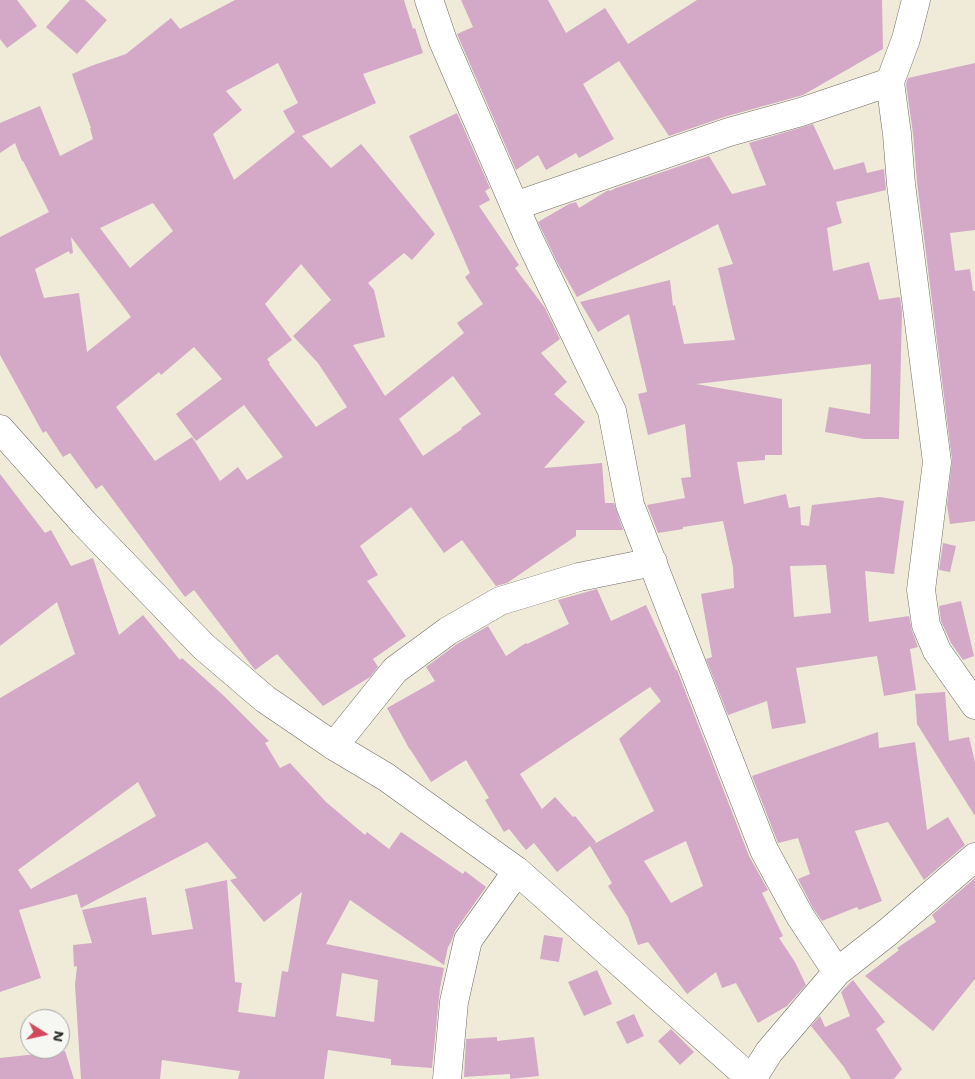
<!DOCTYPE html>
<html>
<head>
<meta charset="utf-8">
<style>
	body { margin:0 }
	#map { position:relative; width:975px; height:1079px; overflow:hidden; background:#efebd8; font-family:"Shantell Sans",sans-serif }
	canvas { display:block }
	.north { position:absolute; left:20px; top:1009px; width:50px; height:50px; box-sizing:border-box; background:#f6f6f2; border:1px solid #a5a5a2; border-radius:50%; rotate:100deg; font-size:14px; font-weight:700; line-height:20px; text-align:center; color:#2b2b2b }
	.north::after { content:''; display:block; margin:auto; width:18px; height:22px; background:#d1495b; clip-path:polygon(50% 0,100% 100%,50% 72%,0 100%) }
</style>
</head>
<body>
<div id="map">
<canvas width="975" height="1079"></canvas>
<div class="north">N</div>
</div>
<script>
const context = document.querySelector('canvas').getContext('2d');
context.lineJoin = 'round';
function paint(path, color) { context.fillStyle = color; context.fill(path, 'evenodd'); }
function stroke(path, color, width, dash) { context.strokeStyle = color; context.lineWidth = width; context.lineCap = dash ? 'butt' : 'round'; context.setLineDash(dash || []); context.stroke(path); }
paint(new Path2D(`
	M0 0H17L37 26 7 48 0 39Z
	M70 0H85L107 20 77 54 46 27Z
	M235 0H404L413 29 415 28 423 53 363 74 376 103 302 136 331 168 361 144 435 234 412 260 404 253 368 283 374 290 385 337 353 345 385 396 464 333 457 323 483 304 465 277 470 273 409 136 457 113 490 188 485 191 490 200 479 206 519 265 515 268 545 308 560 339 541 353 567 382 554 394 585 422 544 468 602 463 605 503H614L623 530H576V536L507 583 496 586 462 540 444 553 411 507 360 546 378 575 367 581 406 636 373 659 378 667 370 677 323 706 277 654 255 670 194 590 185 597 102 485 96 489 70 453 63 457 46 431 43 433 0 355V237L49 212 23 161H22L15 143 0 153V123L40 106 60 156 93 139 90 128H91L72 74 91 66 126 54 171 18 180 29ZM278 63 298 103 283 111 295 132 234 180 213 134 242 110 226 91ZM153 203 173 231 130 268 100 228ZM71 237 131 317 87 352 79 293 44 298 35 269 69 251 70 254 73 253ZM301 264 331 300 293 336 318 363 347 407 316 427 269 364 270 363 267 359 292 340 265 304ZM194 347 222 379 176 414 196 441 244 405 283 457 247 480 238 467 220 481 192 437 155 461 116 407 159 372 161 375ZM453 376 481 414 461 428 462 429 423 456 399 419Z
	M461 0H548L566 33 605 8 628 44 697 0H882L883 49 803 95 724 117 669 136 619 61 583 84 614 139 579 158 576 153 546 170 538 155 516 170 457 34 473 27Z
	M975 63V230L950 233 955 271 970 269 973 291H975V521L950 524 947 505 952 460 917 182 913 133 906 84 908 78Z
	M813 124 834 170 864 162 867 173 884 169 886 190 836 202 842 223 827 228 833 271 869 262 879 300 900 297 902 311 899 439H864L825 432 829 407 870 414 871 364 696 384 782 399V455H765V460L737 462 744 504 786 494 789 508 800 506 801 525 809 526 812 505 880 497 904 501 894 574 865 571 869 622 909 616 912 631 918 647 910 649 916 690 884 696 877 656 796 668 806 723 772 729 767 701 728 715 706 659 712 657 701 594 734 588 733 567 723 521 683 527V529L658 533 647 505 685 498 681 478 691 477 685 424 648 435 638 394 647 392 629 314 598 332 580 302 670 280 673 306 675 305 684 344 735 340 718 268 733 264 718 224 577 297 557 262 538 222 569 204 576 202 579 208 605 192 609 190 610 191 616 188 709 156 732 194 766 185 749 143ZM826 565 831 613 794 617 790 566Z
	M0 474 45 533 51 530 71 566 93 558 119 635 143 615 180 660 182 658 224 696 269 741 265 743 280 768 290 763 326 802 365 835 367 832 389 849 401 832 463 874 465 871 486 887 455 931 451 942 448 947 444 965 350 900 326 944 444 968 440 988 432 1068 391 1065V1059L328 1050 324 1079H238L240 1071 162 1060 160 1079H81L75 985 77 966 74 967 73 945 92 943 82 910 146 897 152 935 193 929 185 889 227 880 235 982 242 983 238 1012 275 1017 282 971 288 972 302 892 264 922 230 880 237 878 207 842 81 908 77 894 19 910 41 978 0 992V698L75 654 57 602 0 646ZM138 782 156 816 31 889 18 870ZM342 973 378 980 374 1022 336 1016Z
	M943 543 956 546 950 572 939 570Z
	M597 589 611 621 646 605 676 670H677L749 856 768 890 762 893 783 936 779 938 795 962 806 985 787 1006 758 1023 736 983 722 988 716 972 687 994 648 942 638 945 628 917 608 886 612 883 590 846 557 872 534 843 526 850 509 829 504 832 485 800 489 798 466 760 431 782 410 749V750L387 708 435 681 426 667 457 644 488 626 506 656 526 643 527 644 569 624 558 600ZM650 687 661 701 619 739 654 811 594 844 596 842 575 816 573 817 555 797 542 809 520 774ZM686 841 703 886 671 903 644 861Z
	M961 601 974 656 963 660 951 643 941 621 939 606Z
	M945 692 949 741 969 737 975 762V816L917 724 915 694Z
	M878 732 879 748 915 742 927 830 948 817 965 845 924 880 888 822 855 831 882 901 859 910 857 907 822 921 813 908 798 879 810 874 798 838 778 843 752 776Z
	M975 878V979L933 1031 865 976 899 950 897 948 936 922 932 915Z
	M544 935 563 938 559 962 540 959Z
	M597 970 612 1004 584 1016 568 982Z
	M853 980 885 1022 876 1029 902 1069 894 1079H851L844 1067 811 1026 820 1016 825 1027 850 1016 841 992Z
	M634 1014 644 1036 627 1044 616 1022Z
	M671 1029 694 1052 680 1065 658 1041Z
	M497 1037V1041L534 1037 539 1076 510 1079V1074L464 1077 466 1039Z
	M65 1051 74 1079H0V1058Z`), '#d3a9c7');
const minor = new Path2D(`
	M429 0 443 41 529 239 612 411 630 505 764 850 800 916 837 972
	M916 0 906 39 890 82 897 134 901 184 937 462 921 590 926 625 937 651 975 705
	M515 206 729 132 801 112 890 82
	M334 746 395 670 448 631 500 601 579 577 653 562
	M447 1079 454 1002 468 940 517 871
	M752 1079 769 1052 837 972 888 932 975 857`);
const major = new Path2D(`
	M0 429 84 523 203 646 265 699 334 746 386 777 517 871 751 1079`);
stroke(minor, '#706e68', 29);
stroke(major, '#706e68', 29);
stroke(minor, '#fff', 28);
stroke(major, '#fff', 28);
</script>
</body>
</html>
